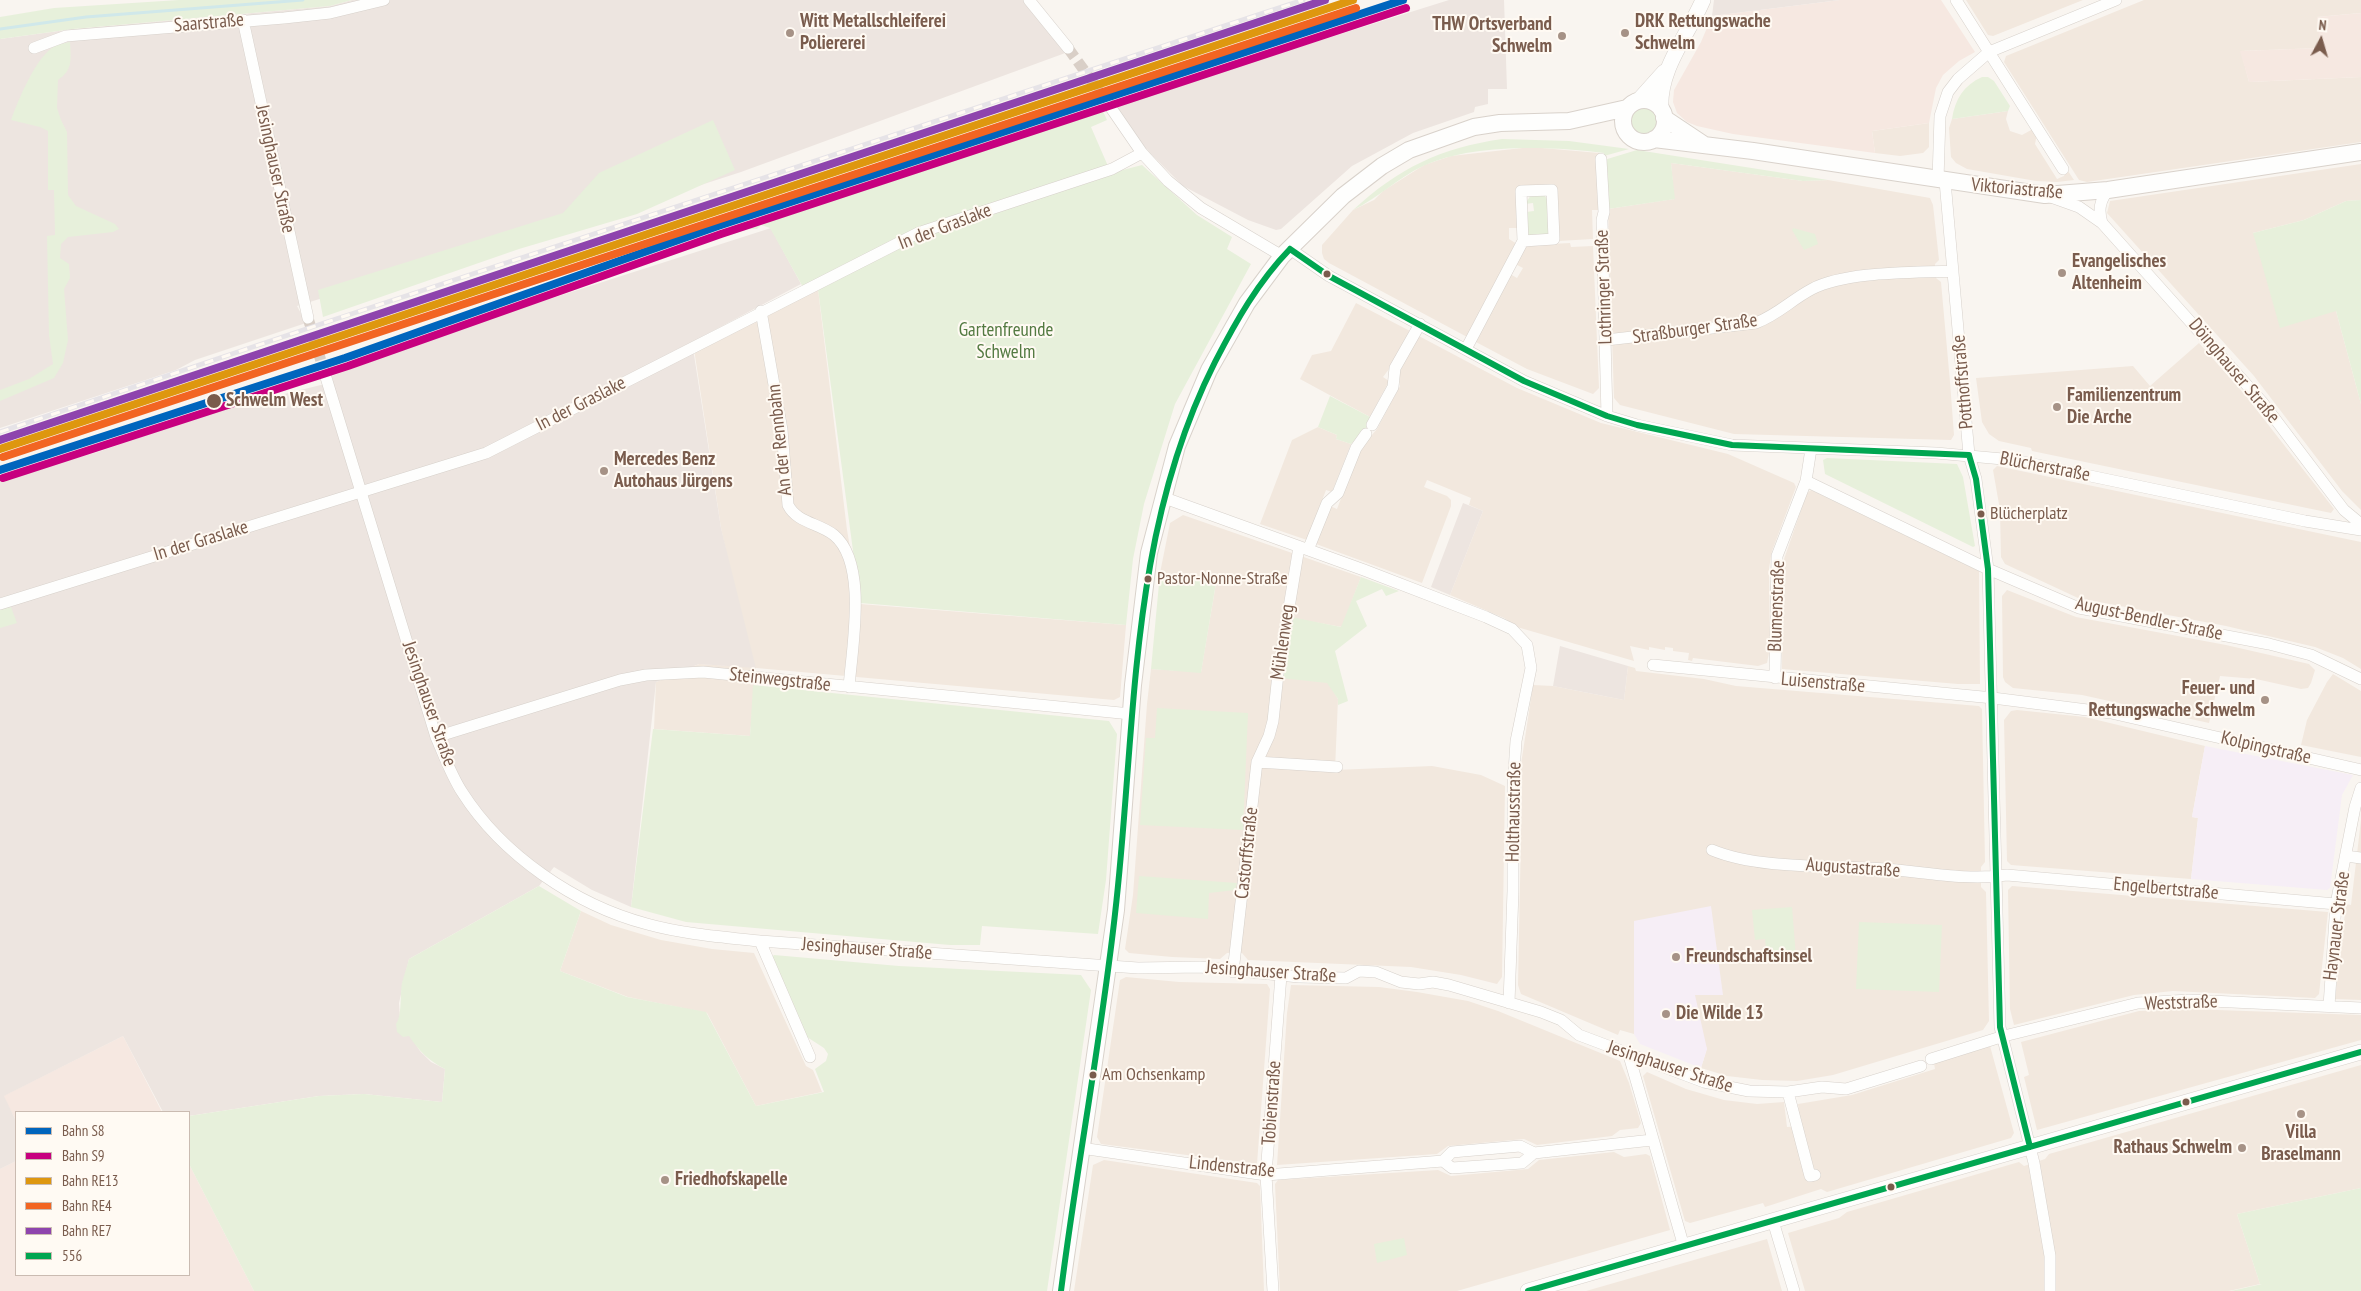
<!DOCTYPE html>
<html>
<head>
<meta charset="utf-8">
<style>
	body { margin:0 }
	#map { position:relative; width:2361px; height:1291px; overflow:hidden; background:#f9f5f0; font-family:"PT Sans Narrow",sans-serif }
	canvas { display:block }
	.legend { position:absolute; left:15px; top:1111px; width:175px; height:165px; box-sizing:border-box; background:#fffaf3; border:1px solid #cabbb1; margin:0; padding:6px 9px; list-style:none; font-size:15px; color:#7a5c4d }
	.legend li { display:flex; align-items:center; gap:10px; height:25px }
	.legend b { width:25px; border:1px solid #cabbb1 }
	.north { position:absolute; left:2296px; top:15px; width:50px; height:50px; -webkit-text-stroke:4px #fffaf3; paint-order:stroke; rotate:6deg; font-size:14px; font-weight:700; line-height:20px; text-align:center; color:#7a5c4d }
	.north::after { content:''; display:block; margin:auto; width:18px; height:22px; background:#7a5c4d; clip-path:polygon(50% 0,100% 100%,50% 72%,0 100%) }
</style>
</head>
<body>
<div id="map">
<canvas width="2361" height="1291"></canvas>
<ul class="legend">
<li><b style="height:6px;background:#0065bd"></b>Bahn S8</li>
<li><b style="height:6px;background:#c7007f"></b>Bahn S9</li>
<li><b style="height:6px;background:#de970f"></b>Bahn RE13</li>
<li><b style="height:6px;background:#f26522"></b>Bahn RE4</li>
<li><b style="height:6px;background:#8e44ad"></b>Bahn RE7</li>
<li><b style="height:6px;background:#00a651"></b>556</li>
</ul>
<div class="north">N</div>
</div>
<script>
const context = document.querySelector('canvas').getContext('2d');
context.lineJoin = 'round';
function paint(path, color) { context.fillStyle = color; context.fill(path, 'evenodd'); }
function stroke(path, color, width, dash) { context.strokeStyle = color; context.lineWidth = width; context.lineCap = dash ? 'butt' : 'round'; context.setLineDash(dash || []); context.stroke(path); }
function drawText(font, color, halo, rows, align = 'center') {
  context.font = font + ' "PT Sans Narrow",sans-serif'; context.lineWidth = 4; context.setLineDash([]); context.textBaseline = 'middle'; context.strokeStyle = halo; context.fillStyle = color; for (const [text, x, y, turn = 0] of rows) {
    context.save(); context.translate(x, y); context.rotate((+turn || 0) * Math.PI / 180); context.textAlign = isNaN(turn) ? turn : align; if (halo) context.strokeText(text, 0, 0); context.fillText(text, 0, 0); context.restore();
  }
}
paint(new Path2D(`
	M1966 0H2083L1993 36 1988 35Z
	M2144 0H2361V13L2317 17 2321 48 2241 51 2249 82 2361 77V142L2087 182 2079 180 2004 62 2006 56Z
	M2008 111 2006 119 2010 131 2022 135 2033 129 2037 134 2035 144 2057 179 2064 176 2066 168 2074 180 2057 182 2036 181 1967 169 1956 163 1951 157 1949 128 1952 119Z
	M1929 123V147L1923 153 1900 156 1875 153 1872 131Z
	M1531 147 1599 153 1602 210H1592L1593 239 1558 241 1556 185 1517 187 1518 228H1509V239L1517 244 1474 322 1475 326 1469 338 1329 263 1324 259 1322 253V245L1353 210 1374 200 1383 191 1424 165 1451 156Z
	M1671 163 1803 181 1828 180 1930 198 1933 205 1939 260 1935 264 1936 278 1941 282 1950 382 1954 435 1951 440 1734 434 1620 405 1614 398 1608 209 1674 199Z
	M2361 164V200L2346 201 2304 220 2253 233 2336 311 2361 404V510L2342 491 2254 376 2107 213 2110 201Z
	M1570 243 1571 247 1593 246 1599 388 1593 394 1527 369 1474 341 1510 274 1517 278 1523 268 1515 264 1524 248 1531 245Z
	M817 281 847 530 860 604 1126 625 1120 697 1114 700 756 668 750 736 654 729 656 682 699 664 752 667 721 528 694 349Z
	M1356 303 1410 331 1392 365 1383 377 1389 381 1370 417 1300 379 1312 355 1331 351Z
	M1417 335 1517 388 1601 423 1728 454 1794 483 1796 487 1772 551 1769 568 1770 648 1767 663 1758 666 1693 658 1692 661 1688 660 1689 653 1673 651V648L1665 647V650L1649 647V650L1630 646 1634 661 1517 627 1504 618 1450 595 1483 511 1469 505 1471 498 1427 480 1424 487 1447 496 1451 500V506L1422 583 1316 544 1330 506 1337 509 1360 449 1377 429 1400 386 1399 369Z
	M2199 343 2245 395 2334 509 2331 513 2032 451 2031 448 1999 441 1989 434 1982 422 1976 378 2133 366 2150 386Z
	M1318 427 1337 435 1336 439 1351 444 1332 492 1326 490 1307 540 1260 524 1292 440Z
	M1997 466 2361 542V669L2343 658 2315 647 2226 626 2078 598 2005 564 2001 557 2000 510 1993 470Z
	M1811 490 1979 571 1980 684H1958L1782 669 1783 562 1807 493Z
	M1183 515 1361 577 1342 627 1291 618 1338 699 1335 770 1432 766 1481 775 1505 786 1502 977 1497 984 1461 975 1411 967 1248 960 1242 953H1227L1220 959 1172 957 1129 953 1125 949 1133 895 1147 704 1151 669 1201 672 1216 583 1160 573 1170 523Z
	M2007 590 2076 617 2226 645 2309 664 2315 670 2311 683 2308 688 2301 689 2256 679 2220 676 2209 723 2082 695 2013 688 2005 682 2003 677 2002 596Z
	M1628 666 1635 668 1636 671 1704 679 1736 686 1979 706 1982 709 1985 862 1981 867V887L1986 892 1989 1021 1983 1030 1833 1075 1797 1081 1762 1080 1727 1076 1701 1068 1707 1048 1634 993V1034L1620 1030 1618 1035 1521 994 1518 985 1522 784 1520 771 1533 685 1553 686 1624 700Z
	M2333 674 2361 691V757L2301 745 2307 720 2327 682Z
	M2017 710 2085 717 2205 746 2192 817 2198 818 2191 879 2011 865 2007 861 2004 720 2011 711Z
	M2361 820V1000L2335 999 2346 904 2351 905Z
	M2012 886 2328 912 2319 994 2315 998 2173 991 2134 995 2014 1025 2010 1009 2008 890Z
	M581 911 611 925 661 940 712 949 754 953 806 1066 813 1070 822 1092 756 1106 707 1013 628 997 560 971Z
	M1126 977 1179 982 1267 984 1270 989 1257 1164 1101 1144 1097 1137 1120 980Z
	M1291 985 1379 987 1417 992 1468 1001 1498 1011 1620 1061 1629 1083 1641 1123 1638 1128 1620 1130 1612 1136 1537 1145 1524 1139 1448 1146 1437 1154 1277 1165 1287 1013Z
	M2188 1009 2361 1015V1040L2037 1130 2024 1077 2029 1075 2021 1042 2139 1011Z
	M1990 1046 2014 1133 2011 1138 1827 1192 1821 1189 1765 1207 1763 1203 1690 1223 1685 1221 1643 1076 1647 1072 1686 1089 1724 1100 1757 1104 1784 1102 1787 1127 1800 1126 1798 1104 1852 1095 1935 1069 1934 1063Z
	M2361 1065V1188L2237 1214 2260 1284 2229 1291H1805L1788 1233 1839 1218 1847 1212 2019 1162 2024 1166 2045 1159 2049 1154Z
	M1614 1152 1624 1157 1646 1154 1650 1156 1670 1230 1457 1291H1280L1275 1184 1278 1180 1438 1170 1451 1176 1528 1169 1539 1160Z
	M1104 1160 1257 1183 1260 1186 1264 1291H1074L1093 1165Z
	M1767 1239 1782 1291H1586Z`), '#f2e8de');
paint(new Path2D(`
	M1840 0H1941L1975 52 1959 61 1943 75 1936 88 1929 123 1872 131 1875 153 1733 134 1697 126 1687 122 1677 113 1673 102 1674 90 1701 42 1712 16Z
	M2361 13V77L2249 82 2240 51 2320 48 2317 17Z
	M123 1036 162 1112H16V1121L3 1096Z
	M16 1161V1275H189V1164L254 1291H0V1169Z`), '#f6e8e1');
paint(new Path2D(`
	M352 0H1025L1068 52 741 172 605 216 445 260 297 306 306 323 195 360 176 370 0 428V39L73 29 330 6Z
	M1449 0H1504L1507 89H1488V104L1475 107 1474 112 1413 133 1352 166 1281 229 1276 230 1248 220 1183 186 1150 153 1111 106Z
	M1714 0H1840L1712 16Z
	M771 228 801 284 692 342 721 528 756 668 699 664 656 682 631 907 592 890 554 867 539 886 409 959 399 1003 400 1019 420 1051 431 1062 445 1069 442 1102 364 1094 319 1096 189 1116V1112H163L123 1036 4 1096 16 1121V1161L0 1169V479L98 452 219 410 333 382 332 376 481 321Z
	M1463 503 1483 511 1450 595 1431 587Z
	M1560 646 1628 666 1624 700 1553 686Z`), '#ede5e0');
paint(new Path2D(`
	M2205 746 2353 775 2342 795 2330 888 2327 890 2191 879 2198 818 2192 817Z
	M1711 906 1723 995H1695L1707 1049 1701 1068 1640 1044 1634 1034V921Z`), '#f6eef6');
paint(new Path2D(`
	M179 0H352L330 6 73 29 0 39V17L54 8Z
	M70 42C71 59 73 70 58 80L57 108 61 120 67 132 68 195 76 206 115 224 119 229 113 232 68 237 61 244 60 258 69 264 70 278 64 289 68 340 63 363 54 378 0 401V390L29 379 53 364 49 335 47 236 55 235 54 190H48V131L40 127 11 120C18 101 36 56 55 46 59 44 65 43 70 42Z
	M1982 77H1988L1994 81 2010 106 2008 111 1952 119C1955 99 1964 85 1982 77Z
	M1100 105 1107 120 1091 127 1111 173 1142 165 1197 215 1232 237 1227 249 1251 264 1175 404 1144 504 1133 559 1126 625 860 603 817 282 804 289 770 228 761 225 757 229H747L728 236 722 230 967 147Z
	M1630 121a14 14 0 1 1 28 0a14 14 0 1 1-28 0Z
	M713 120 735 170 637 214 519 249 323 317 318 290 563 213 599 173Z
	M1502 139 1569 141 1629 149 1604 156V153C1552 146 1472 143 1423 166 1398 178 1378 198 1353 210 1399 168 1440 148 1502 139Z
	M1637 150 1828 180 1803 181 1671 163 1675 199 1608 209 1604 160Z
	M1543 194 1549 201V232L1546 235 1528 237 1526 212 1534 211 1533 203 1525 204 1531 195Z
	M2361 200V404L2336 311 2280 328 2253 233 2304 220 2346 201Z
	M1793 228 1815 234 1818 244 1804 250 1792 230Z
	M1330 396 1370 417 1365 431 1351 444 1336 439 1337 435 1318 427Z
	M1827 458 1957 464 1963 477 1975 546 1973 547 1825 474 1823 460Z
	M1160 573 1216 583 1201 673 1151 669Z
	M1361 577 1399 591 1386 596 1382 589 1356 601 1367 626 1335 651 1348 701 1338 705V699L1327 683 1281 678 1291 617 1341 627Z
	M11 607 17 623 0 628V610Z
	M753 685 1109 721 1117 734 1106 880 1098 934 982 926 980 945H950L686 922 631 907 653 729 750 736Z
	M1157 708 1248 713 1243 830 1140 825 1146 738H1155Z
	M1139 876 1237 883 1235 890 1209 893 1208 919 1136 913Z
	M539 886 581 911 560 971 627 997 706 1012 756 1106 824 1092 815 1069 826 1061 828 1054 824 1048 807 1037 772 957 774 955 899 966 1081 975 1091 990 1047 1291H254L189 1164V1116L319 1096 364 1094 442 1102 445 1069C429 1061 419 1051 409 1036L403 1037 397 1032 396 1024C402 1016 400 995 402 983 404 975 407 967 409 959Z
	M1792 907 1796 957 1767 959 1765 939 1755 940 1752 910Z
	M1859 922 1942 925 1939 992 1856 989Z
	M2361 1188V1291H2231L2262 1284H2260L2237 1214Z
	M1404 1238 1407 1255 1377 1263 1374 1244Z`), '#e7f0db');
stroke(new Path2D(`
	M0 29 86 17 303 0`), '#d0e8ea', 3);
stroke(new Path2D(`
	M1068 48 1109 105
	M308 318 324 371`), '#d9cfc7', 11, [11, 5.5]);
const minor = new Path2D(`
	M1029 0 1068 48
	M1956 0 2063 169
	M243 20 308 318
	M34 48 66 36 284 18 330 13 384 0
	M1109 105 1142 153 1168 181 1201 208 1282 256
	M1601 159 1604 212 1602 220 1607 416
	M1938 180 1940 116 1948 92 1958 79 1989 52 2116 0
	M1945 181 1969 455 1976 479 1988 569 2000 1027 2034 1163 2050 1256V1291
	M2051 197 2079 207 2102 223 2263 403 2344 510 2361 524
	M2102 223C2098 209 2100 201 2108 190
	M1290 249 1329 276 1524 381 1607 416 1637 425 1732 445 1936 453 2014 460 2305 521 2361 530
	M761 311 782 430 788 505C797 523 819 523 834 535 868 563 852 647 849 687
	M1606 340 1756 323C1779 314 1791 300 1812 289 1847 271 1913 273 1953 271
	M1466 349 1523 241 1554 239 1552 190 1521 191 1523 241
	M324 371 436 737C444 755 451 775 462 792 502 855 575 905 647 924 683 934 722 937 760 941L1138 968 1200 967 1299 977 1346 978 1359 971 1376 972 1401 982 1419 984 1433 982 1449 985 1541 1012 1561 1020 1579 1035 1704 1082 1749 1091 1788 1092 1810 1176 1815 1175
	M1372 425 1393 387 1395 368 1420 324
	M1806 481 1988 569 2079 608 2269 644 2311 655 2361 679
	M1162 497 1364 570 1486 617 1512 629 1527 645 1531 668 1516 741 1513 788V891L1509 1003
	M1308 550 1327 503 1338 493 1356 448 1366 434
	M0 604 486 453 918 233 1112 169 1142 153
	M1653 665 1993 698 2111 713 2361 770
	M1775 678 1777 556 1806 481 1811 449
	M436 737 620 680 646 675 703 672 1131 714
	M1257 762 1337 767
	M1712 850C1760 870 1833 865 1885 869 1925 872 1967 881 2007 875L2336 904
	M2346 856 2361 858
	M760 941 810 1057
	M1233 972 1257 762 1269 736 1273 721 1278 674 1299 547
	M2329 1006 2336 904 2355 807 2361 788
	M1628 1052 1684 1247
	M1931 1059 2004 1036 2138 1003 2189 1000 2361 1008
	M1788 1092 1822 1087 1846 1089 1921 1066
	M1081 1148 1266 1175 1443 1161 1452 1168 1522 1163 1534 1153 1652 1140
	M1443 1161 1452 1152 1520 1146 1534 1153
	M1773 1221 1794 1291
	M1273 1291 1266 1175 1281 975`);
const tertiary = new Path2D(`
	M1638 101 1664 72
	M1661 110C1658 70 1688 35 1703 0
	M1528 1291 2361 1052`);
const secondary = new Path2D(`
	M1623 121a21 21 0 1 1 42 0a21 21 0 1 1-42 0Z
	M1664 118 1703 144
	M1654 139 1753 151 2045 195 2108 190 2361 152
	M1061 1291 1116 910 1133 685 1149 553 1177 446 1209 370 1247 303 1282 256 1343 196 1382 166 1409 150 1474 127 1500 123 1569 121 1627 108`);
stroke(minor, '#d7d1cb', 12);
stroke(tertiary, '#d7d1cb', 16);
stroke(secondary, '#d9d2cb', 18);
stroke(minor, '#fefefd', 11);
stroke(tertiary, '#fefefd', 15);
stroke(secondary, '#fefefd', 16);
const rail = new Path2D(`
	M0 432 330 321 1303 0`);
stroke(rail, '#e6e3e7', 5);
stroke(rail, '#fffaf3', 3, [9]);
stroke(new Path2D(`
	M1290 249 1329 276 1524 381 1607 416 1637 425 1732 445 1969 455
	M1969 455 1976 479 1988 569 2000 1027 2030 1147
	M1061 1291C1077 1165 1101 1040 1115 914 1137 725 1127 536 1215 362 1236 321 1258 282 1290 249
	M1528 1291 2361 1052`), '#00a651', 6);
stroke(new Path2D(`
	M0 470 345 358 718 226 1403 0`), '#0065bd', 8);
stroke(new Path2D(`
	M3 478 348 366 721 234 1406 8`), '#c7007f', 8);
stroke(new Path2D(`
	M0 449 1353 0`), '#de970f', 8);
stroke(new Path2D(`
	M3 457 1356 8`), '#f26522', 8);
stroke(new Path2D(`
	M0 440 1325 0`), '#8e44ad', 8);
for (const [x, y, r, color] of [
	[790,33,5,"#a69286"],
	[1625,33,5,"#a69286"],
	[1562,36,5,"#a69286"],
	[2062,273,5,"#a69286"],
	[1327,274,4.5,"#7a5c4d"],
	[214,401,8,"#7a5c4d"],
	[2057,407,5,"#a69286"],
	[604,471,5,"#a69286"],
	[1981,514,4.5,"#7a5c4d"],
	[1148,579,4.5,"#7a5c4d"],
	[2265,700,5,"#a69286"],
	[1676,957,5,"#a69286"],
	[1666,1014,5,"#a69286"],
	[1093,1075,4.5,"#7a5c4d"],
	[2186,1102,4.5,"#7a5c4d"],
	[2301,1114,5,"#a69286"],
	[2242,1148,5,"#a69286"],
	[665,1180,5,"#a69286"],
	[1891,1187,4.5,"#7a5c4d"]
]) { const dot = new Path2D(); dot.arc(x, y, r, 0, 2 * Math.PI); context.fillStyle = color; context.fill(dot); stroke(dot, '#fffaf3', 2); }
drawText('18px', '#7a5c4d', '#fffaf3', [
	["Blücherplatz",1990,514],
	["Pastor-Nonne-Straße",1157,579],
	["Am Ochsenkamp",1102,1075]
], 'left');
drawText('bold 19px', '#7a5c4d', '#fffaf3', [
	["Witt Metallschleiferei",800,22],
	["Poliererei",800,44],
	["DRK Rettungswache",1635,22],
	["Schwelm",1635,44],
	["THW Ortsverband",1552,25,"right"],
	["Schwelm",1552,47,"right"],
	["Evangelisches",2072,262],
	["Altenheim",2072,284],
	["Familienzentrum",2067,396],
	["Die Arche",2067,418],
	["Mercedes Benz",614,460],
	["Autohaus Jürgens",614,482],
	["Feuer- und",2255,689,"right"],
	["Rettungswache Schwelm",2255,711,"right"],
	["Freundschaftsinsel",1686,957],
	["Die Wilde 13",1676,1014],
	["Villa",2301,1133,"center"],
	["Braselmann",2301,1155,"center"],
	["Rathaus Schwelm",2232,1148,"right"],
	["Friedhofskapelle",675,1180]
], 'left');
drawText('19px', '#7a5c4d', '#fffaf3', [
	["Saarstraße",209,23,-5],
	["Jesinghauser Straße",275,169,78],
	["Viktoriastraße",2017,189,5],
	["In der Graslake",945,227,-21],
	["Lothringer Straße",1604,287,-92],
	["Straßburger Straße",1695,329,-8],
	["Döinghauser Straße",2234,371,50],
	["Potthoffstraße",1963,382,-95],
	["In der Graslake",581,404,-27],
	["An der Rennbahn",780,440,-96],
	["Blücherstraße",2045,467,11],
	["In der Graslake",201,541,-17],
	["Blumenstraße",1777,606,-88],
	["August-Bendler-Straße",2149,619,12],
	["Mühlenweg",1283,642,-82],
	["Steinwegstraße",780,680,6],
	["Luisenstraße",1823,683,5],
	["Jesinghauser Straße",429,704,71],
	["Kolpingstraße",2266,748,13],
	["Holthausstraße",1514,812,-89],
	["Castorffstraße",1247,853,-84],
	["Augustastraße",1853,868,4],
	["Engelbertstraße",2166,889,5],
	["Haynauer Straße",2337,926,-83],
	["Jesinghauser Straße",867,949,4],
	["Jesinghauser Straße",1271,972,4],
	["Weststraße",2181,1003,-2],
	["Jesinghauser Straße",1670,1067,18],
	["Tobienstraße",1272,1103,-86],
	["Lindenstraße",1232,1167,6]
]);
drawText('19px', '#537a41', '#fffaf3', [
	["Gartenfreunde",1006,331],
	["Schwelm",1006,353]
]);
drawText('bold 19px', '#7a5c4d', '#fffaf3', [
	["Schwelm West",226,401]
], 'left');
</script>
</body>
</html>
